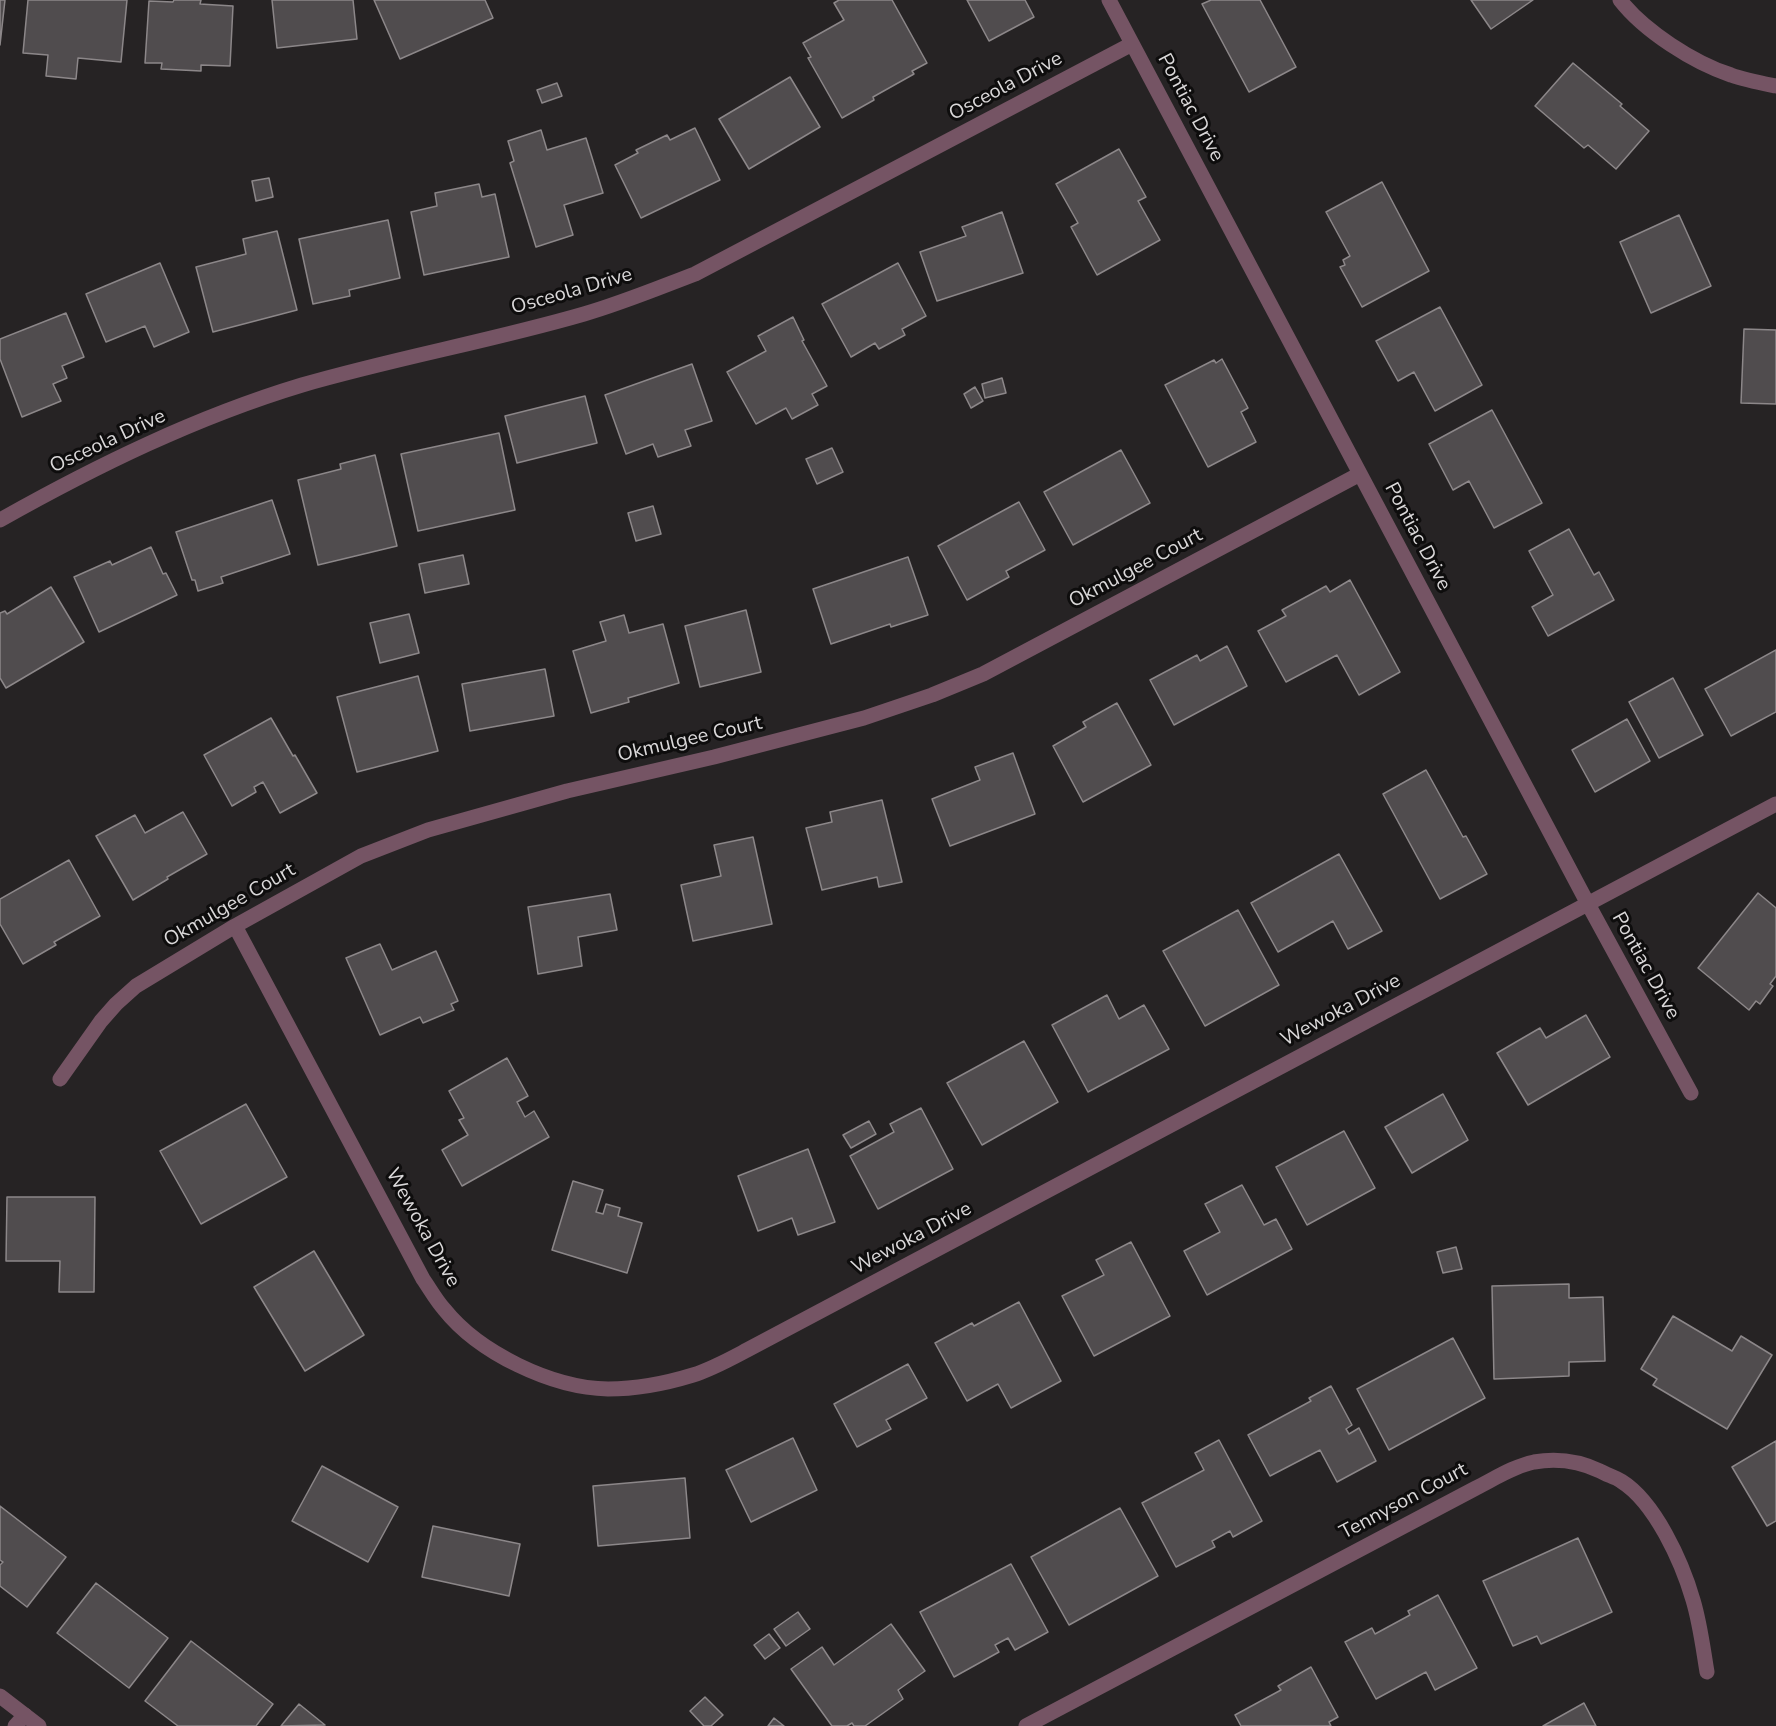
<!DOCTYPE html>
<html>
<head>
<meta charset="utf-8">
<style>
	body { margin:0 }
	canvas { display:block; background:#262324 }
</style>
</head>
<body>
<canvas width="1776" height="1726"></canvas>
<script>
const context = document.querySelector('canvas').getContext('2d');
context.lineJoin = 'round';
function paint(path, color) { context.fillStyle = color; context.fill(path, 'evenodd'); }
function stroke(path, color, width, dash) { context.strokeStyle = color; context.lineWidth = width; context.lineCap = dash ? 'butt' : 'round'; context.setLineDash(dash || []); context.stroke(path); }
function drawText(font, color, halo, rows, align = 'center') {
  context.font = font + ' "Nunito Sans",sans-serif'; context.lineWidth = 6; context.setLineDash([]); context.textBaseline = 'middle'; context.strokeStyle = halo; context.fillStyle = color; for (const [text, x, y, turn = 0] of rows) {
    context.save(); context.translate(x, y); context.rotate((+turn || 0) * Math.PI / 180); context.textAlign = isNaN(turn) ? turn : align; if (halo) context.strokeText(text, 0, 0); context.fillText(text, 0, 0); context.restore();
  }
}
const building = new Path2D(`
	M0 0H5L0 45Z
	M28 0H127L121 62 78 58 76 79 46 76 48 55 23 53Z
	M174 0H201L200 4 233 6 230 66 201 65V71L161 69 162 63H145L149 1 173 2Z
	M272 0H353L357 39 277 48Z
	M374 0H485L493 18 400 59Z
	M839 0H892L927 63 912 71 914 74 873 97 874 100 842 118 808 58 811 57 803 43 844 20 834 3Z
	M967 0H1025L1034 17 989 41Z
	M1211 0H1260L1296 67 1249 92 1202 4Z
	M1471 0H1533L1491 29Z
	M1573 63 1622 104 1620 106 1649 131 1616 169 1588 145 1584 148 1535 106Z
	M790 77 820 127 749 169 719 119Z
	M557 83 562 96 542 103 537 90Z
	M695 128 720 180 641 218 615 165 638 153 636 150 667 135 670 140Z
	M541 130 547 150 586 138 603 193 564 205 573 235 536 247 510 163 514 161 508 141Z
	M1119 149 1146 197 1138 201 1160 240 1097 275 1071 227 1078 223 1056 184Z
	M269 178 273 197 256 201 252 181Z
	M1382 182 1429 271 1362 307 1340 267 1345 265 1343 260 1350 256 1326 212Z
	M479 184 482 197 495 194 509 257 424 275 411 212 437 206 435 193Z
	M1002 212 1023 273 937 301 920 252 966 236 962 227Z
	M1679 215 1711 286 1651 313 1620 242Z
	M388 220 400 278 349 290 350 296 313 304 299 239Z
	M277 231 297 310 213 332 196 267 246 254 243 239Z
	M160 263 189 332 154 347 145 326 106 342 86 294Z
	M898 263 926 316 902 329 905 335 879 349 875 343 851 357 822 304Z
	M1440 307 1482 385 1435 411 1414 372 1398 381 1376 341Z
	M66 313 84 357 62 366 67 378 53 384 61 401 22 417 0 359V339Z
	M793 317 804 340 802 341 827 386 812 394 818 405 792 419 786 408 756 424 727 372 766 351 758 336Z
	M1744 329 1776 330V404L1741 403Z
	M1222 359 1248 408 1241 412 1256 442 1208 467 1165 385 1214 360 1216 363Z
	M692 364 712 421 685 430 691 446 658 457 653 444 626 454 605 395Z
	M1002 378 1006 393 985 398 982 384Z
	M975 387 983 401 971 408 964 394Z
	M585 396 597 443 517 463 505 416Z
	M1492 410 1542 503 1494 528 1469 481 1453 490 1429 444Z
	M499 433 515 510 418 531 401 454Z
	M832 448 843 472 817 484 806 459Z
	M1121 450 1150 503 1073 545 1044 492Z
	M375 455 397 546 318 565 298 480 341 469 340 464Z
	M272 500 290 554 221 577 223 583 198 591 195 580H192L176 532Z
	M1019 502 1045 550 1006 571 1009 577 967 600 938 546Z
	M653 506 661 534 636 541 628 513Z
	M1569 529 1594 575 1599 572 1614 600 1548 636 1532 607 1553 595 1529 551Z
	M151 547 163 574 166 573 177 595 99 632 74 577 110 561 112 565Z
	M463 555 469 584 425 593 419 564Z
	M908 557 928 615 891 627 890 624 831 644 813 589Z
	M1350 580 1400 672 1359 695 1337 655 1286 682 1258 631 1286 616 1282 610 1326 586 1330 592Z
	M51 587 84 642 6 688 0 678V613L5 611 7 614Z
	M746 610 761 672 700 687 685 626Z
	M409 614 419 653 380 663 370 623Z
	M624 615 629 633 663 624 679 683 628 698 629 702 591 713 573 651 606 641 600 622Z
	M1227 646 1247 686 1174 725 1150 680 1197 655 1200 661Z
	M1776 650V712L1731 736 1705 689Z
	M545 669 554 716 470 731 462 684Z
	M418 676 438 751 357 772 337 697Z
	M1673 678 1703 735 1659 758 1629 702Z
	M1117 703 1151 765 1083 802 1053 746 1086 727 1083 722Z
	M271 718 293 756 295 755 317 793 280 813 263 782 254 787 256 792 232 806 204 755Z
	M1627 719 1650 761 1595 792 1572 750Z
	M1013 753 1035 814 950 846 932 799 980 780 975 767Z
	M1426 770 1463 837 1466 836 1487 874 1440 899 1383 794Z
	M882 800 902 882 879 887 877 877 822 890 806 828 832 822 830 812Z
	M183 812 207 854 167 877 168 879 133 900 96 836 135 815 145 833Z
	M753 837 772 924 693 941 681 885 721 876 714 845Z
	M1339 854 1382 931 1348 949 1333 921 1278 952 1251 903Z
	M69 860 100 916 54 942 56 945 23 964 0 924V899Z
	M1758 893 1776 908V976L1770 984 1773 986 1760 1004 1756 1001 1749 1010 1698 968Z
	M610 894 617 930 578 937 582 966 538 974 528 907Z
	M1238 910 1279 985 1205 1026 1163 951Z
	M380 944 392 970 436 951 458 1001 451 1004 454 1010 423 1023 420 1017 380 1035 346 958Z
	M1107 995 1119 1019 1144 1005 1169 1049 1088 1092 1052 1025Z
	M1586 1015 1610 1057 1528 1105 1497 1053 1540 1028 1546 1038Z
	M1024 1041 1058 1102 982 1145 947 1083Z
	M507 1058 528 1096 517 1102 525 1117 534 1111 549 1137 462 1186 442 1150 468 1135 459 1120 464 1118 449 1091Z
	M1443 1094 1468 1140 1412 1173 1385 1127Z
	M246 1104 287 1177 201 1224 160 1151Z
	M921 1108 953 1169 878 1209 850 1156 894 1132 890 1124Z
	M869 1121 876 1134 851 1148 843 1135Z
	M1344 1131 1375 1188 1307 1225 1276 1167Z
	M808 1149 835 1222 798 1235 792 1218 758 1231 738 1176Z
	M573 1181 603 1190 596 1212 603 1214 606 1204 620 1208 618 1216 642 1223 627 1273 552 1250Z
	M1242 1185 1264 1225 1276 1219 1292 1249 1207 1295 1184 1251 1220 1232 1205 1204Z
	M7 1197H95L94 1292H59L60 1261H6Z
	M1131 1242 1170 1316 1094 1356 1062 1296 1104 1275 1096 1260Z
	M1456 1247 1462 1269 1443 1273 1437 1252Z
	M314 1251 364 1335 305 1371 254 1287Z
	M1569 1284V1298L1603 1297 1605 1361 1569 1362V1376L1494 1379 1492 1286Z
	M1019 1302 1061 1381 1011 1408 998 1384 967 1401 935 1343 972 1323 974 1326Z
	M1673 1316 1732 1351 1741 1336 1772 1355 1727 1429 1653 1385 1657 1379 1641 1369Z
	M1453 1338 1485 1398 1389 1450 1357 1389Z
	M908 1364 927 1398 886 1420 891 1429 857 1447 834 1404Z
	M1331 1386 1352 1425 1346 1429 1349 1434 1359 1428 1376 1461 1337 1482 1320 1450 1270 1476 1248 1435 1311 1401 1309 1398Z
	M793 1438 817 1490 751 1522 726 1470Z
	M1219 1440 1262 1521 1233 1537 1230 1531 1212 1541 1215 1547 1176 1567 1142 1503 1204 1470 1195 1453Z
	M1776 1441V1521L1767 1526 1732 1467Z
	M322 1466 398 1507 368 1562 292 1521Z
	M685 1478 690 1538 598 1546 593 1486Z
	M0 1506 66 1557 27 1607 0 1586V1565L3 1562 0 1560Z
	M1120 1508 1158 1576 1069 1625 1031 1557Z
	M433 1526 520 1544 509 1596 422 1577Z
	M1578 1538 1612 1612 1541 1644 1537 1636 1513 1646 1483 1581Z
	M1011 1564 1048 1632 1015 1650 1008 1638 995 1645 999 1652 954 1677 920 1612Z
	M96 1583 168 1638 129 1688 57 1633Z
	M1438 1595 1477 1668 1435 1690 1426 1672 1376 1699 1345 1642 1372 1628 1375 1634 1410 1615 1408 1611Z
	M798 1612 810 1629 786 1646 774 1629Z
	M891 1624 925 1671 898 1690 903 1699 865 1726H854L852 1723 847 1726H832L791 1669 822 1647 834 1665Z
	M769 1634 780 1648 765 1659 754 1645Z
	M191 1641 273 1704 256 1726H178L145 1701Z
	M1311 1667 1338 1717 1329 1722 1331 1726H1241L1235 1715 1281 1690 1278 1686Z
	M705 1697 723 1715 711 1726H704L690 1711Z
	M1584 1703 1596 1726H1543Z
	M299 1704 325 1725 281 1726Z
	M774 1718 784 1726H768Z`);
paint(building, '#504c4e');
stroke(building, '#8c8789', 1.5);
stroke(new Path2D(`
	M1109 0 1588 904 1691 1093
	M1620 0C1644 31 1694 63 1731 75 1745 80 1761 83 1776 86
	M0 520C96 466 196 417 302 385 395 358 491 341 584 314 622 303 658 288 695 274L1132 44
	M235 926 423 1279C430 1289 436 1300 444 1309 479 1353 552 1388 608 1389 636 1389 667 1383 693 1375 712 1369 730 1359 747 1350L1776 804
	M60 1079 101 1021 116 1004 136 986 235 926 361 856 428 830 567 791 714 757 864 718 932 695 983 674 1360 474
	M15 1726 25 1715
	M1026 1726 1476 1488C1494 1479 1514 1466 1534 1462 1557 1458 1579 1461 1600 1471 1607 1475 1615 1477 1621 1481 1655 1502 1682 1562 1693 1600 1700 1623 1703 1648 1707 1672`), '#755464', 15);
stroke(new Path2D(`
	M0 1696 39 1726`), '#755464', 15);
drawText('20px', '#dad8d9', '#0e0d0d', [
	["Osceola Drive",1006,87,-28],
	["Pontiac Drive",1190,108,62],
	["Osceola Drive",572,292,-16],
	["Osceola Drive",108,442,-25],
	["Pontiac Drive",1417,537,62],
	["Okmulgee Court",1136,569,-28],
	["Okmulgee Court",690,740,-13],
	["Okmulgee Court",230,906,-30],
	["Pontiac Drive",1645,966,61],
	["Wewoka Drive",1341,1011,-28],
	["Wewoka Drive",422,1228,61],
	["Wewoka Drive",912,1239,-28],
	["Tennyson Court",1404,1502,-28]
]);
</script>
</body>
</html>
